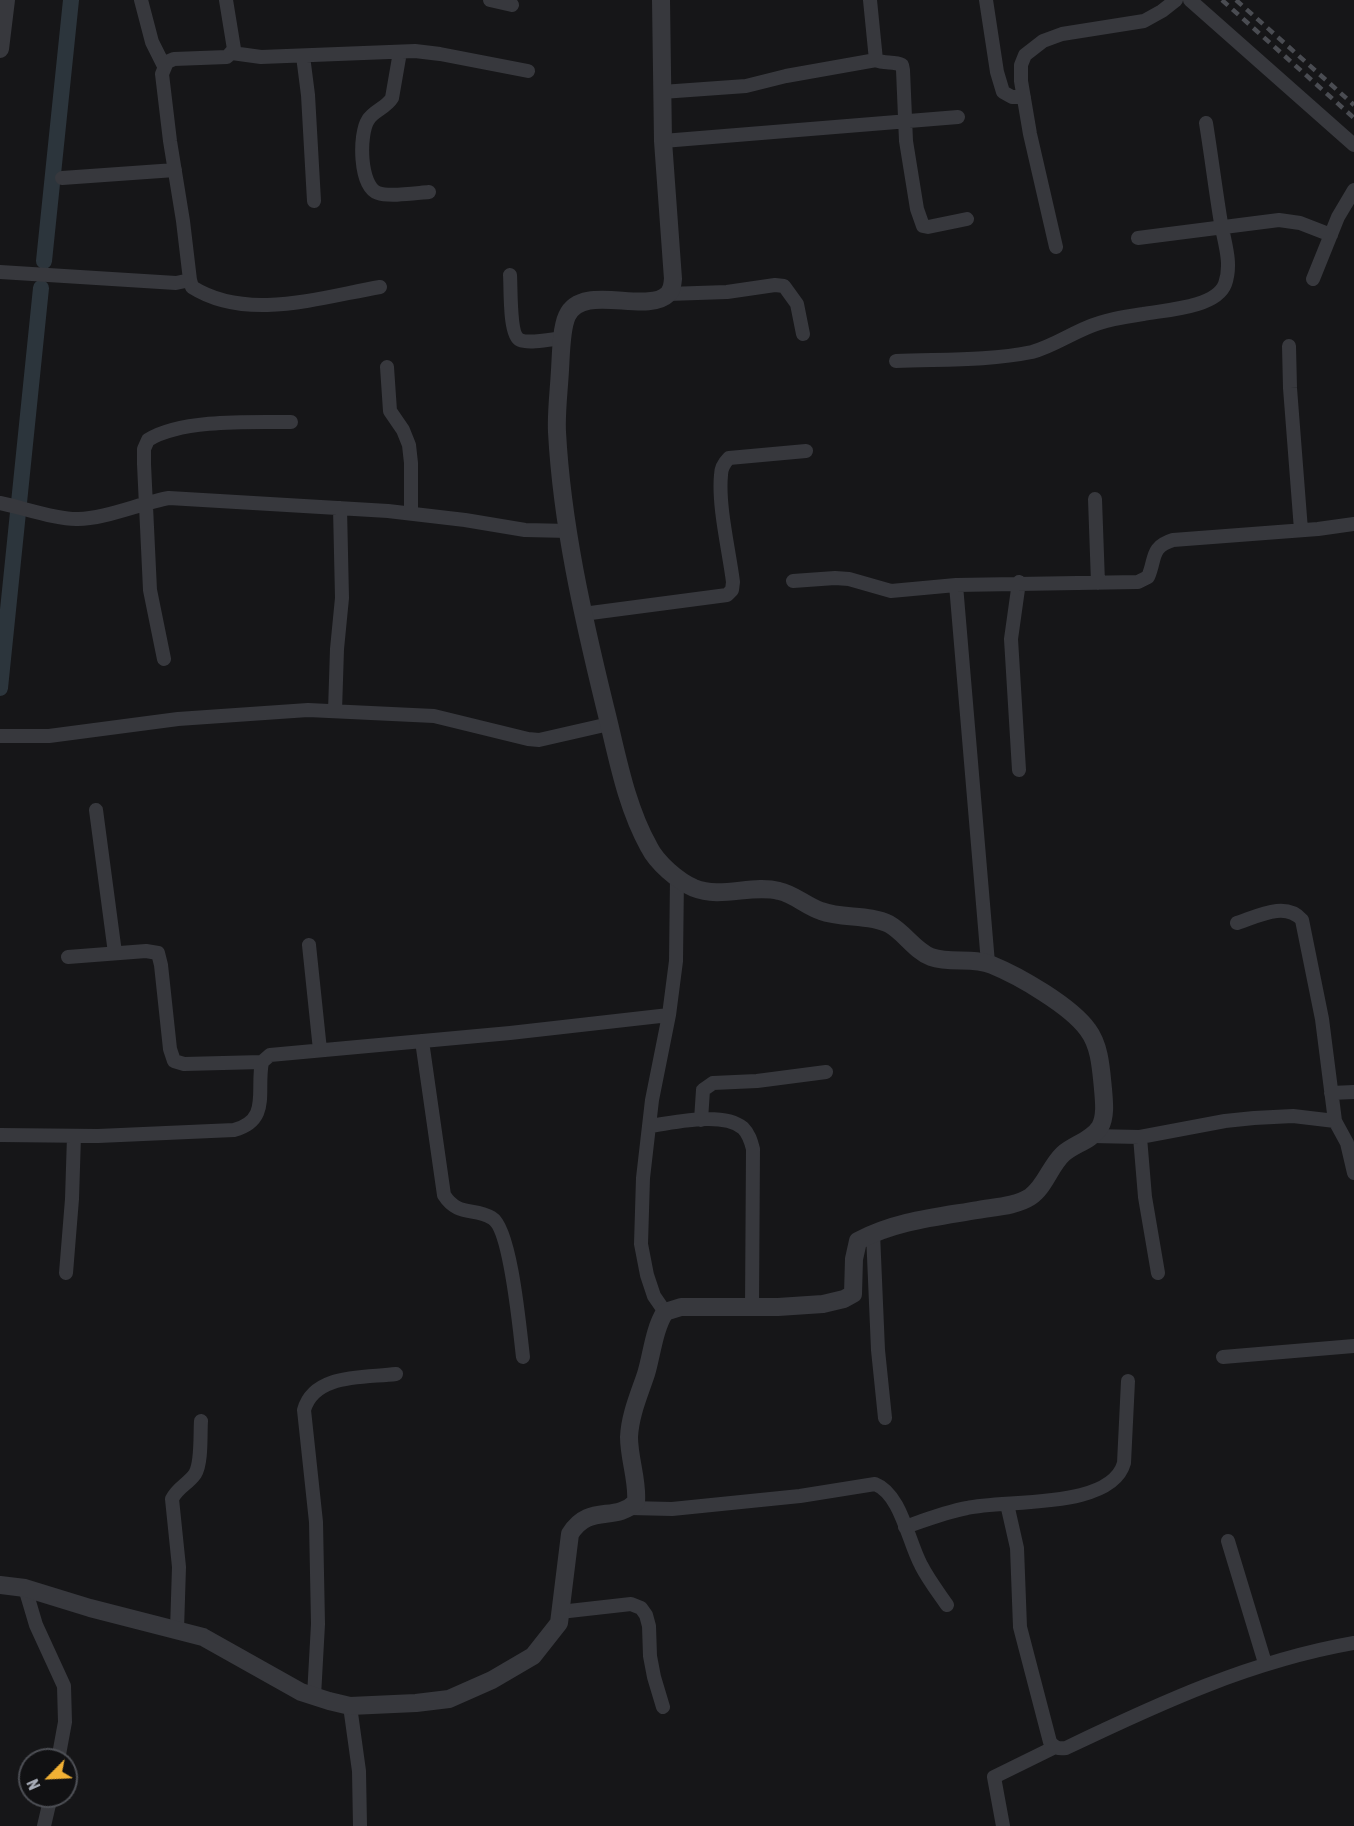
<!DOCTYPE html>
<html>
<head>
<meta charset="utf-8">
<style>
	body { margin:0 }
	#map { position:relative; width:1354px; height:1826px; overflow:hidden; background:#161618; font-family:"Asap Condensed",sans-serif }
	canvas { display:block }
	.north { position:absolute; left:18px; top:1748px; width:60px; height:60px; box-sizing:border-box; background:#111113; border:2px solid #4d4f55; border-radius:50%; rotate:246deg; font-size:16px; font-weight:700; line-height:24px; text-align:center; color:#a8adb8 }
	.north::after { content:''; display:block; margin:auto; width:21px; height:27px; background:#f2b134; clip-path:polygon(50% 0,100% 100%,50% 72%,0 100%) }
</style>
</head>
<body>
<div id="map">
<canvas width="1354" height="1826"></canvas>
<div class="north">N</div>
</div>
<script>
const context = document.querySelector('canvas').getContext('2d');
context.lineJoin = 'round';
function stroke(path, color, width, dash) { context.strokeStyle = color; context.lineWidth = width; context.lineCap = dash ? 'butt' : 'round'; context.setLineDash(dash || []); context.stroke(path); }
stroke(new Path2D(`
	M44 261 71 0
	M0 688 41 288`), '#2c353c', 16);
stroke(new Path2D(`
	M141 0 152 42 164 66
	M226 0 234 49 227 57 174 59 167 62 162 74 170 141 183 221 190 280 192 287C247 322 321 297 380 287
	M490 0 512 5
	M870 0 876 60C884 64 894 61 902 65L903 70 906 141 917 209 923 226 928 227 967 219
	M986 0 997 72 1003 92 1012 97H1024
	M1190 0 1354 145
	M400 52 392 98C386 108 373 111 368 120 359 134 359 186 378 193 389 197 416 193 429 192
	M232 53 261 57 415 51 440 54 528 71
	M303 56 308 95 314 201
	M662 92 746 86 786 76 876 60
	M663 141 958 117
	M62 178 175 170
	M1138 238 1279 220 1300 223 1331 235
	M1056 247 1030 134 1021 81V65L1025 55 1043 41 1062 34 1144 21 1162 11 1176 0
	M0 272 176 283 190 280
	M510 275C511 287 509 335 520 340 529 344 553 339 563 338
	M1313 279 1338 217 1354 190
	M668 294 727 292 775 285 784 286 797 304 803 334
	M1289 346 1290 388 1301 530
	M896 361C940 359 988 361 1032 352 1051 347 1067 336 1086 328 1104 320 1123 317 1143 314 1164 310 1216 308 1225 284 1233 262 1223 239 1220 217 1215 186 1211 154 1206 123
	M387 367 390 411 403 430 409 445 411 463V513
	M1095 499 1098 583
	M0 503C21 507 58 520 78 519 104 519 141 503 169 498L388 511 465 520 525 530 569 531
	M793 581 835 578 849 579 891 591 956 585
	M583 614 727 595 732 590 733 582C729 550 718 506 721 475 721 468 724 463 729 458L806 451
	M164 659 150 590 144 464V449L148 440C181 419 252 422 291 422
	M335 711 337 649 342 598 340 508
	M0 736H49L178 719 308 710 434 716 528 739 539 740 609 724
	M1019 770 1011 639 1019 582
	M96 810 115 953
	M1237 923C1258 916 1286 901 1302 920L1322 1019 1335 1121
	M309 945 320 1050
	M68 957 146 951 158 953 161 965 170 1049 174 1061 184 1064 262 1062
	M988 963 956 585 1138 582 1148 577C1156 559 1150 547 1173 540L1318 529 1354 524
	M422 1041 444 1195C458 1217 474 1207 492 1218 511 1229 520 1333 523 1357
	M1331 1093 1354 1092
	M701 1120 703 1090 713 1083 757 1081 826 1072
	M649 1126C674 1123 722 1111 743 1128 749 1134 751 1141 753 1149L752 1307
	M0 1135 98 1136 234 1130C271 1120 256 1091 262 1062L270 1055 510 1033 669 1015
	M1092 1136 1140 1137 1225 1121 1254 1118 1293 1116 1335 1121 1347 1143 1354 1173
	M1140 1137 1145 1197 1158 1273
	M873 1233 878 1350 885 1418
	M66 1273 72 1199 74 1136
	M665 1312 654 1296 647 1275 641 1244 643 1178 652 1100 669 1015 676 961 677 878
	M1223 1357 1354 1346
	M1007 1504 1017 1548 1020 1627 1050 1742C1055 1748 1058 1749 1066 1748 1160 1703 1251 1661 1354 1643
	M630 1508 672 1509 800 1496 875 1484C901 1494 908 1541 921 1565 928 1579 938 1592 947 1605
	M905 1527C925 1520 946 1512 967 1508 1005 1499 1111 1510 1124 1463L1128 1381
	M1228 1541 1265 1663
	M25 1588 36 1625 64 1686 65 1722 58 1760
	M560 1612 631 1604 641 1608 646 1615 649 1626 650 1656 654 1677 663 1707
	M177 1630 179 1567 172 1499C177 1488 188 1484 195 1474 202 1463 200 1434 201 1421
	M314 1696 318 1624 316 1522 304 1410C314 1373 365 1378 396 1374
	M350 1706 359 1771 360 1826
	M44 1826 51 1796
	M1003 1826 994 1777 1055 1747`), '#37383d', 14);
stroke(new Path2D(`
	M0 49 6 0
	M0 1585 25 1588 90 1608 203 1637 301 1692 329 1701 350 1706 416 1703 449 1699 492 1680 533 1656 559 1623 570 1534C589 1503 615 1523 636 1502 638 1481 629 1459 629 1437 630 1415 639 1395 646 1374 652 1354 654 1329 665 1312L681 1307H778L823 1304 844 1299 853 1294 854 1259 858 1241C895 1221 937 1217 978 1210 995 1207 1016 1206 1030 1197 1045 1187 1050 1166 1063 1154 1074 1144 1091 1141 1100 1127 1106 1116 1104 1101 1103 1089 1101 1069 1100 1046 1088 1030 1071 1006 1019 976 992 965 973 957 951 964 931 957 914 950 905 933 889 924 869 914 842 919 821 911 806 906 794 894 779 891 752 884 721 899 694 888 678 881 657 863 649 847 625 804 617 754 605 707 583 617 562 525 557 432 556 412 559 390 560 370 561 355 561 329 567 316 582 282 647 315 668 294 673 289 672 285 673 279L663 141 661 0`), '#37383d', 18);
stroke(new Path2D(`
	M1222 0 1354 118
	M1236 0 1354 105`), '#4a4c52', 4.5, [8, 6]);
</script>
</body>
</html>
